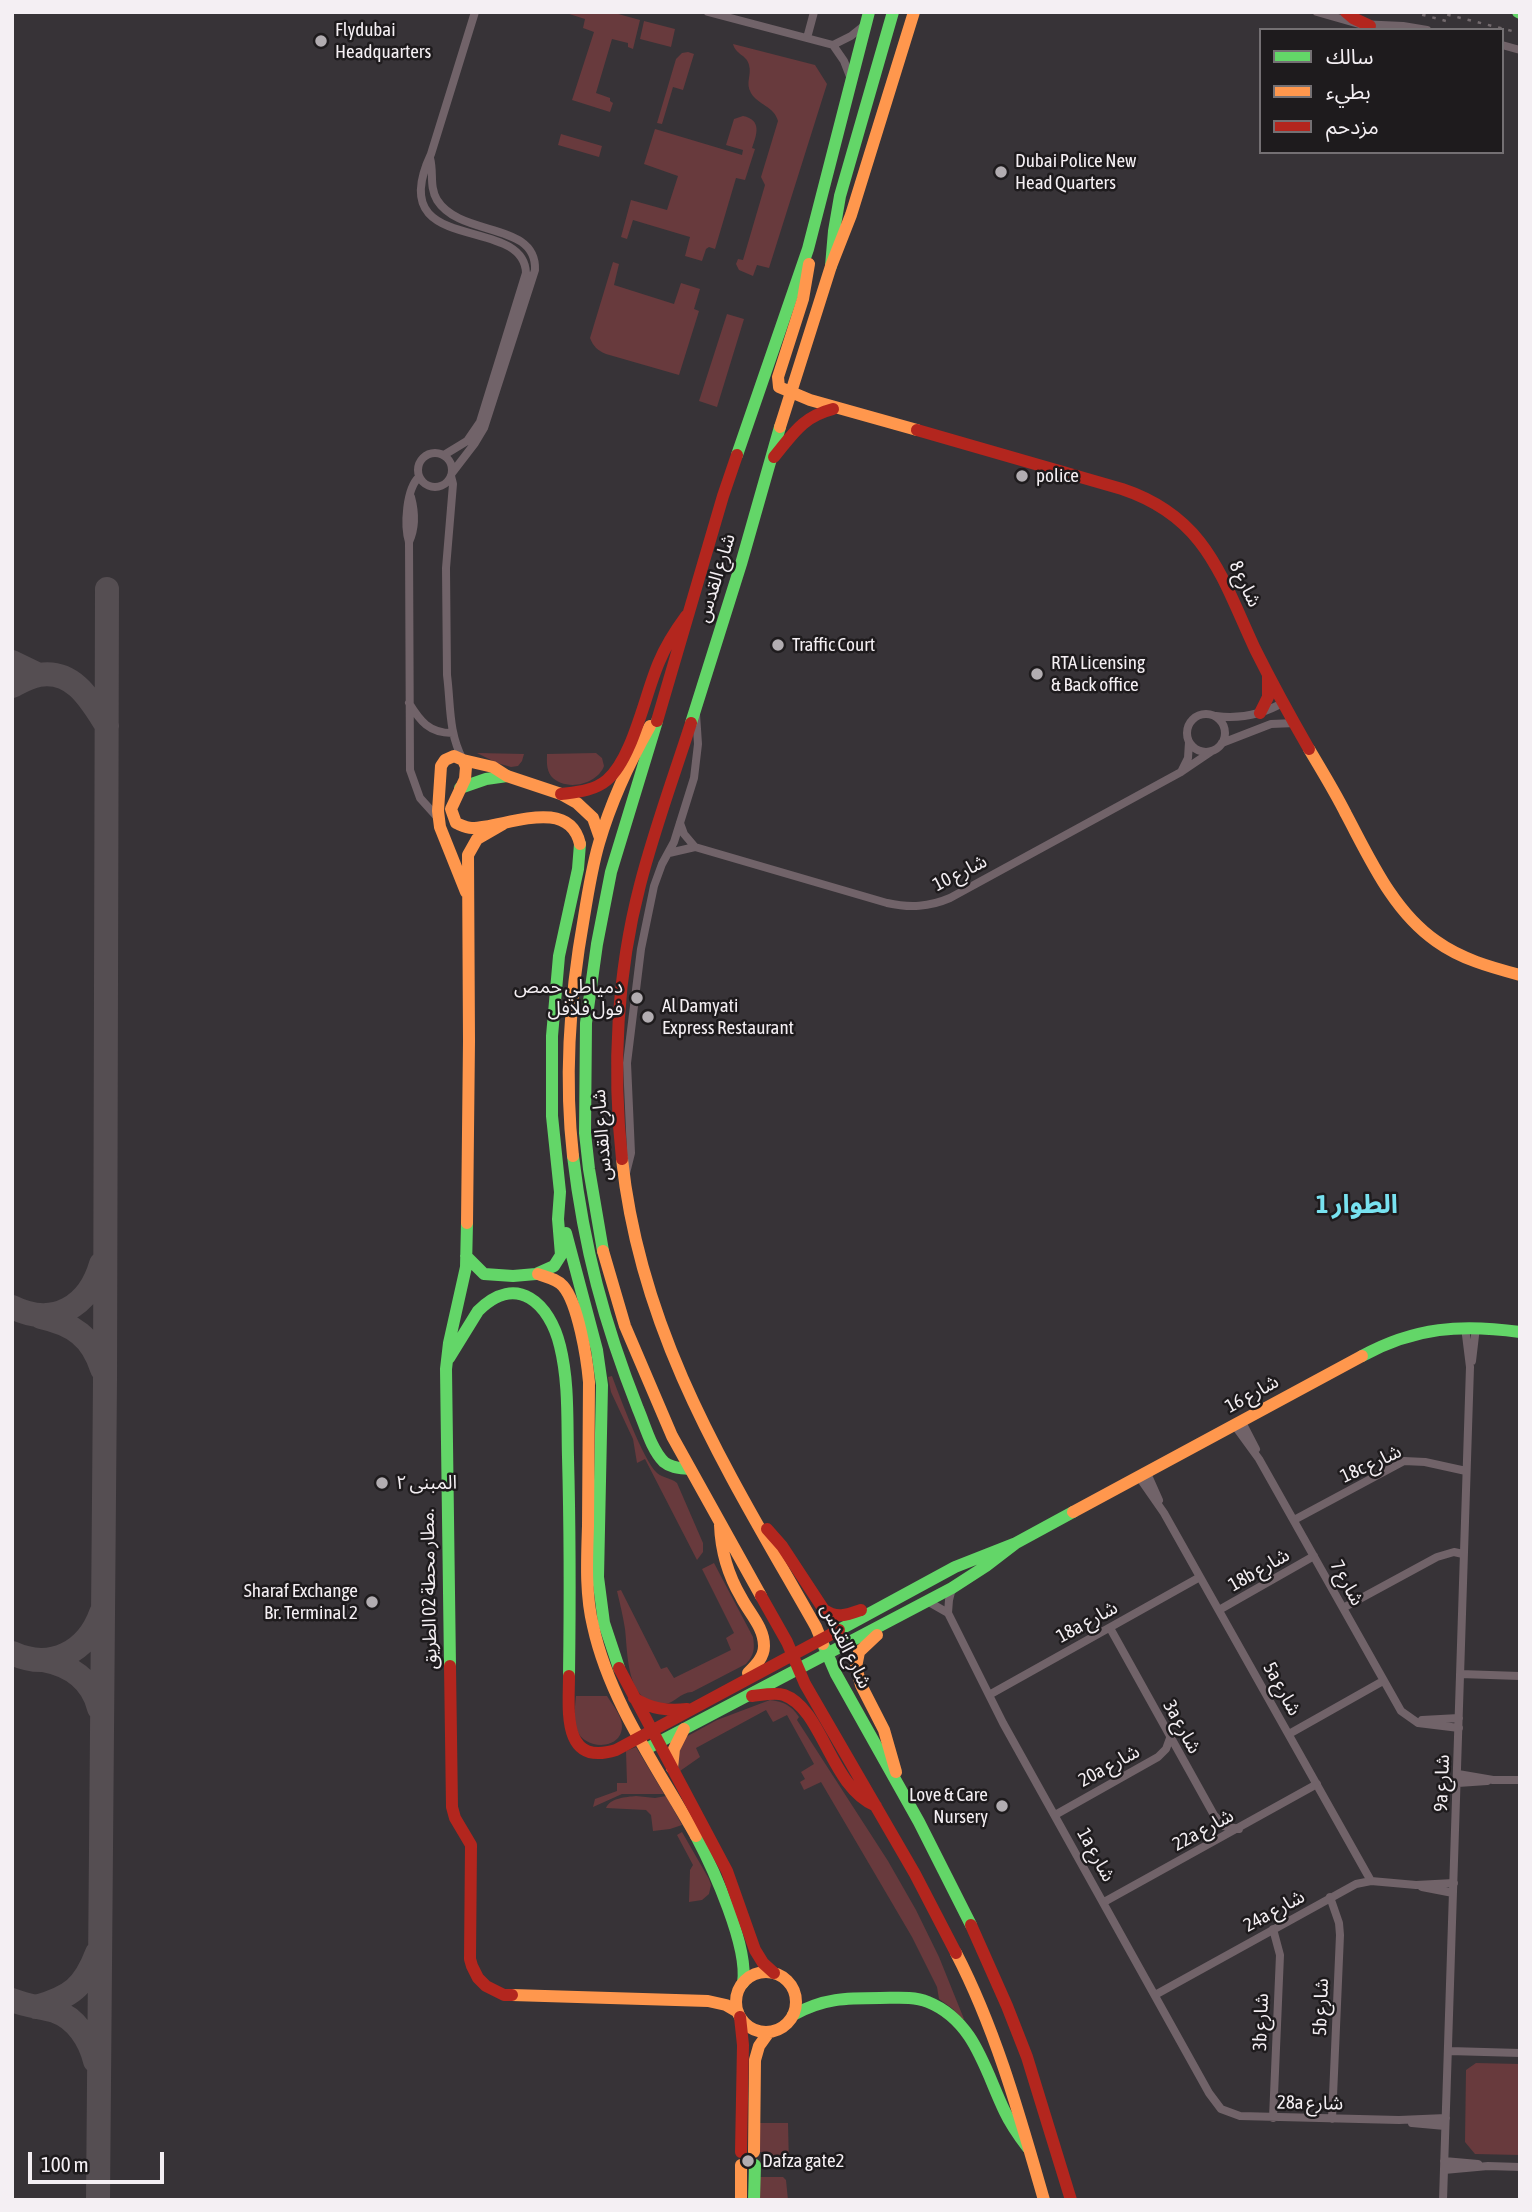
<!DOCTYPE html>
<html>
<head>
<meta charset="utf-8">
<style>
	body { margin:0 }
	#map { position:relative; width:1532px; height:2212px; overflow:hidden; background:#373337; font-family:"Asap Condensed","Noto Sans Arabic",sans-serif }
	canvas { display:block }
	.frame { position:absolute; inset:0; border:14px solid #f4eff3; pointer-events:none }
	.legend { position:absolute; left:1259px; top:28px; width:245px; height:126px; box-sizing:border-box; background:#1e1b1d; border:2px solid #747073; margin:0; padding:9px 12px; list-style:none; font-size:21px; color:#f4eff3 }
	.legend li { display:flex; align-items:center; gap:14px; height:35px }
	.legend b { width:35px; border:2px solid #747073 }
	.scale { position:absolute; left:28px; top:2152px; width:136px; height:32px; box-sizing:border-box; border:4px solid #f4eff3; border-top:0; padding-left:9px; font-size:21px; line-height:24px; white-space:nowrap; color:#f4eff3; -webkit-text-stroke:5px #1e1b1d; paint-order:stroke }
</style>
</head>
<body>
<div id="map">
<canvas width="1532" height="2212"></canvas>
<div class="frame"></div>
<ul class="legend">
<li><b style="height:9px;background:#63d668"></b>سالك</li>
<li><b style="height:9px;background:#ff974d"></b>بطيء</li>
<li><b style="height:9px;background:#b3261e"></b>مزدحم</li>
</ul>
<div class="scale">100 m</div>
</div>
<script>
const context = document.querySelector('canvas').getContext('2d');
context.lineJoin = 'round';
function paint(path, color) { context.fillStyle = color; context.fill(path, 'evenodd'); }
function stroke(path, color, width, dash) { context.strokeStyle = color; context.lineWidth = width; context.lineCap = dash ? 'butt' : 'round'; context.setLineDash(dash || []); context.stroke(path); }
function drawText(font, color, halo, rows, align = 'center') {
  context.font = font + ' "Asap Condensed","Noto Sans Arabic",sans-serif'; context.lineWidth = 5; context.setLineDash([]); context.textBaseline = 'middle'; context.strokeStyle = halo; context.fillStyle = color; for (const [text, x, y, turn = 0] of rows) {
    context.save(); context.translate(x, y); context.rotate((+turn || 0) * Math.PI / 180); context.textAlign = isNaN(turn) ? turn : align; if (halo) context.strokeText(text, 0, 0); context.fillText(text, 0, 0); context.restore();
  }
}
paint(new Path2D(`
	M563 12H611L640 20 633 49 628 47V43L612 39 596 93 610 98V101L613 103 610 112 572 100 594 32 583 28 585 19Z
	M644 21 675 29 671 47 640 39Z
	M733 44 815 65 827 84 769 268 757 265 753 276 739 270 736 264 738 259 743 260 765 185 761 177 778 121C774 106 758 105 751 93 745 83 752 75 749 65 747 55 736 55 733 44Z
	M688 52 694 54 683 90 673 87 662 124 657 123 676 59 682 53Z
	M743 116C762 120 757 134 752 148L755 149 745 180 736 178 715 249 709 247 706 249 702 261 685 256 690 237 633 220 627 239 621 237 631 200 667 210 678 176 644 164 655 129 742 155 743 150 726 145 734 119Z
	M561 134 602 146 599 157 558 145Z
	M613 262 619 264 614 285 674 304 681 283 700 289 694 309 699 311 679 375 606 354C598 351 593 346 590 338Z
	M727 314 744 319 717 407 699 401Z
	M477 753 524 754 522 761 518 766 511 767 497 763Z
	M596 753 602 758 604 766C597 785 565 792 551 776 546 769 547 761 547 754Z
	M612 1376C620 1397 643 1460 657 1473 663 1478 671 1478 677 1483L703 1543V1552L697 1560 645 1459 637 1463 633 1439 611 1392 608 1377Z
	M714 1563 753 1637C755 1649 754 1655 746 1664L692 1692C680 1692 674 1705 662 1704 626 1703 628 1654 625 1629 623 1616 620 1604 617 1591L621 1590 661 1669 667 1667 674 1678 731 1650 726 1638 734 1633 702 1569Z
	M576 1696H607C612 1704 622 1716 622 1726 622 1751 584 1750 577 1730 573 1720 575 1707 576 1696Z
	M770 1700C784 1702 791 1705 799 1717L797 1720 888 1861 916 1910 939 1957 964 2019H962L953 2009 939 1999 937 1987 912 1937 821 1782 804 1790 800 1782 805 1779 801 1772 814 1764 787 1715 773 1722 766 1710 696 1748 700 1757 680 1771 676 1762 684 1738 717 1720Z
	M636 1747 664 1794H622L593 1807 595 1799 617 1791V1783H627L626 1751Z
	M636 1796 655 1798 666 1796 682 1825 670 1829 653 1831 651 1815 646 1810 606 1808C610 1798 626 1797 636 1796Z
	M682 1832 709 1879 711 1885 709 1894 702 1900 689 1902 690 1870 693 1865 677 1835Z
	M1476 2063 1520 2064V2155L1475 2154 1465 2142 1466 2070Z
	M759 2123H788L789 2165H764V2152H759Z
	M757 2177H783L786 2180 788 2200H757Z`), '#683a3d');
stroke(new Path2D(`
	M12 662 39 675
	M12 686C20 682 30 676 39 675 74 669 91 701 107 726
	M12 1307C54 1328 89 1306 101 1264
	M41 1317C73 1324 92 1337 102 1369
	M12 1653C51 1671 87 1652 101 1613
	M43 1660C70 1665 92 1680 99 1708
	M12 2000C26 2006 41 2007 55 2011 76 2018 90 2040 95 2061
	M36 2007C71 1997 84 1987 97 1953
	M98 2200 105 1380 107 589`), '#554e52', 24);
stroke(new Path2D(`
	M708 12 833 45 851 36 866 24
	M1317 12 1359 24 1403 26 1427 30
	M807 38 814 12
	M833 45 844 61 851 79
	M1502 45 1520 50
	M430 158C434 173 429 186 437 200 461 238 537 221 535 270L484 428 475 443 452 473
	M418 470a17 17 0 1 1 34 0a17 17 0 1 1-34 0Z
	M444 455 467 441 480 422 526 273C524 213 382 258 431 154L475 12
	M451 476 453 484 446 568 447 675C451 706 448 731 463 760
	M419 477C406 489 404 526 409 542L410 770 420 798 438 818
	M409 542C415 529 415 512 411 497
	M409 703C420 721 429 733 452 733
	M1187 733a19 19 0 1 1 38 0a19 19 0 1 1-38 0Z
	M1216 716C1240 719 1262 715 1284 702
	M1222 743 1271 724 1295 723
	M1181 772 1188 758 1189 742
	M680 823 684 834 695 847
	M669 853 695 847 887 903C910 908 929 907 950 898L1181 772 1212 751
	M626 1173 631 1153 627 1063 641 949 654 886 662 864 674 842 694 778 698 744 696 714
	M1472 1361 1476 1327
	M1242 1422 1256 1449
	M1235 1426 1259 1459 1401 1711 1418 1723 1459 1728
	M1147 1473 1159 1500
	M1139 1477 1164 1513 1371 1881
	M1294 1520 1404 1461 1425 1462 1466 1471
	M952 1588 949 1600 948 1613 1003 1723 1209 2093 1221 2109 1240 2116 1399 2120 1446 2118
	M927 1601 948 1613
	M1343 1608 1437 1557 1454 1552 1463 1554
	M1219 1610 1314 1556
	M1110 1628 1214 1815 1224 1826 1239 1829
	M1460 1674 1520 1676
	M989 1695 1200 1577
	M1422 1720 1459 1718
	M1289 1734 1383 1681
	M1458 1774 1493 1780H1520
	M1458 1783 1487 1781
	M1055 1815 1158 1757 1166 1749 1170 1738
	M1422 1887 1453 1893
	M1330 1897 1339 1923 1340 1935 1332 2119
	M1104 1902 1317 1784
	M1273 1929 1280 1955 1273 2118
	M1155 1995 1356 1884 1371 1881 1416 1885 1454 1883
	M1449 2051 1520 2053
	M1412 2123 1445 2126
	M1444 2161 1478 2164
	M1444 2170 1488 2166 1520 2167
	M1443 2200 1470 1367 1465 1327`), '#716369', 8);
stroke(new Path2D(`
	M1518 12 1520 13
	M831 266 834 231 840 196 893 12
	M737 455 808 249 869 12
	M691 723 741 564 780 427
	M460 788 486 779 507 776
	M573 1156C584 1248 604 1323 638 1409 645 1425 651 1449 664 1462 671 1468 680 1468 689 1469
	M566 1233 597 1350 602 1385 598 1577 604 1623 619 1668
	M603 1251 589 1169 585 1133 586 1023 597 944 611 872 657 721
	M466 1256 484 1274 513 1276 536 1274 554 1266 561 1255 558 1219 560 1192 552 1116V1036L559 956 578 869 580 844
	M1362 1356C1415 1327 1461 1324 1520 1332
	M449 1358 478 1311C517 1272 550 1304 560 1346 569 1382 567 1421 568 1457 570 1530 570 1603 569 1676
	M839 1630 955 1567 1016 1543
	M823 1644 836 1674 919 1822 971 1925
	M450 1666 446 1369 449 1343 466 1267 467 1223
	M646 1749 952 1588 986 1566 1016 1543 1073 1512
	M696 1836C713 1868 749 1947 743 1983
	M793 2015C824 1998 846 1998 880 1998 896 1998 913 1996 928 2002 975 2021 985 2071 1005 2112 1011 2125 1019 2136 1028 2148
	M754 2200 755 2165`), '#63d668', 12);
stroke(new Path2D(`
	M809 264 803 299 778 377 779 387 810 400 917 430
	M780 427 831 266 851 215 914 12
	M1309 749C1322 771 1335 792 1346 814 1370 859 1393 911 1436 941 1461 959 1490 967 1520 975
	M463 760 493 767 507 776 561 794 577 803 593 818 600 838
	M466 892 440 827 438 811 441 766 445 760 454 756 463 760 466 767 465 779 451 809 456 823C461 825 466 828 472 828 504 828 569 795 580 844
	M573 1156C564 1077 570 995 584 917 588 892 592 867 599 843 611 802 629 763 650 726
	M622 1159C641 1338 730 1475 816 1627L823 1644
	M467 1223 469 1041 468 855 477 839 503 824
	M603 1251 625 1326 672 1436 761 1596
	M538 1274C546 1277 557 1279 563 1286 578 1303 587 1359 589 1382 589 1430 588 1478 588 1526 587 1559 585 1593 593 1626 610 1703 658 1768 696 1836
	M1073 1512 1362 1356
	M720 1525C721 1551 728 1575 741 1597 749 1613 764 1627 764 1646 764 1657 756 1665 748 1673
	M877 1635 859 1652 856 1667 861 1685 884 1730 896 1772
	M672 1768 674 1749 684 1729
	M956 1953C996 2030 1020 2117 1044 2200
	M736 2002a30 30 0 1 1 60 0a30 30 0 1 1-60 0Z
	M512 1995 708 2001 726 2005 738 2012
	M754 2152 755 2060 759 2046 769 2032
	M741 2165V2200`), '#ff974d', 12);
stroke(new Path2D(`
	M1346 12 1353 18 1370 26
	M917 430 1122 489C1206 517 1221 576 1255 649 1272 683 1290 716 1309 749
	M774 457C793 434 802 417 833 409
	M1260 713 1268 697V676
	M657 721 723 496 737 455
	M561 794C577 792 594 791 607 780 633 758 645 694 659 662 666 645 675 631 686 616
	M622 1159C612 1069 617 973 640 885 654 830 674 776 691 723
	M767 1529 782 1546 824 1610C837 1619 847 1615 861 1610
	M761 1596 787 1642 805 1684 915 1874 956 1953
	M450 1666 452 1807 455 1818 471 1845 470 1959 472 1966 478 1978 486 1986 504 1995H512
	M619 1668 727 1871 755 1950 763 1963 774 1973
	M569 1676C569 1709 561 1767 616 1750L839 1630
	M752 1696C762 1695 775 1692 784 1695 823 1709 830 1787 876 1806
	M634 1698C651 1709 667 1711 687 1709
	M971 1925 1007 2006 1027 2057 1071 2200
	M740 2017 743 2045 741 2152`), '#b3261e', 12);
stroke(new Path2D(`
	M1412 12 1446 21
	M1437 12 1520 33`), '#736a6e', 2.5, [3.5, 7]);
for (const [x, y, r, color] of [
	[321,41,7,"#b2adb1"],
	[1001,172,7,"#b2adb1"],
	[1022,476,7,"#b2adb1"],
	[778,645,7,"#b2adb1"],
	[1037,674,7,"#b2adb1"],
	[637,998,7,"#b2adb1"],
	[648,1017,7,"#b2adb1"],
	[382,1483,7,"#b2adb1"],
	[372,1602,7,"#b2adb1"],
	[1002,1806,7,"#b2adb1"],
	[748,2161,7,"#b2adb1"]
]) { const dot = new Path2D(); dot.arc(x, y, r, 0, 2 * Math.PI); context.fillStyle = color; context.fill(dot); stroke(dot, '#1e1b1d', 2.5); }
drawText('19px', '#f4eff3', '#1e1b1d', [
	["Flydubai",335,30],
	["Headquarters",335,52],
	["Dubai Police New",1015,161],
	["Head Quarters",1015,183],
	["police",1036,476],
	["Traffic Court",792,645],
	["RTA Licensing",1051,663],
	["& Back office",1051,685],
	["دمياطي حمص",623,987,"right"],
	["فول فلافل",623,1009,"right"],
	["Al Damyati",662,1006],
	["Express Restaurant",662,1028],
	["المبنى ٢",396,1483],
	["Sharaf Exchange",358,1591,"right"],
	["Br. Terminal 2",358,1613,"right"],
	["Love & Care",988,1795,"right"],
	["Nursery",988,1817,"right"],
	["Dafza gate2",762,2161]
], 'left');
drawText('19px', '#f4eff3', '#1e1b1d', [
	["شارع القدس",716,578,-73],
	["شارع 8",1245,584,64],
	["شارع 10",960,873,-27],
	["شارع القدس",602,1135,-94],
	["شارع 16",1252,1394,-29],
	["18c شارع",1371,1464,-25],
	["18b شارع",1259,1570,-30],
	["شارع 7",1347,1583,61],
	["مطار محطة 02 الطريق.",429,1589,-91],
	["18a شارع",1087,1622,-29],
	["شارع القدس",846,1646,64],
	["5a شارع",1282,1689,61],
	["3a شارع",1182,1727,61],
	["20a شارع",1109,1766,-29],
	["9a شارع",1442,1783,-88],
	["22a شارع",1203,1830,-29],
	["1a شارع",1096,1855,61],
	["24a شارع",1274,1911,-29],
	["5b شارع",1321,2007,-88],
	["3b شارع",1261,2022,-88],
	["28a شارع",1310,2103,1]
]);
drawText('bold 26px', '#78e2f0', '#1e1b1d', [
	["الطوار 1",1357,1205]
]);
</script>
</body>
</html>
